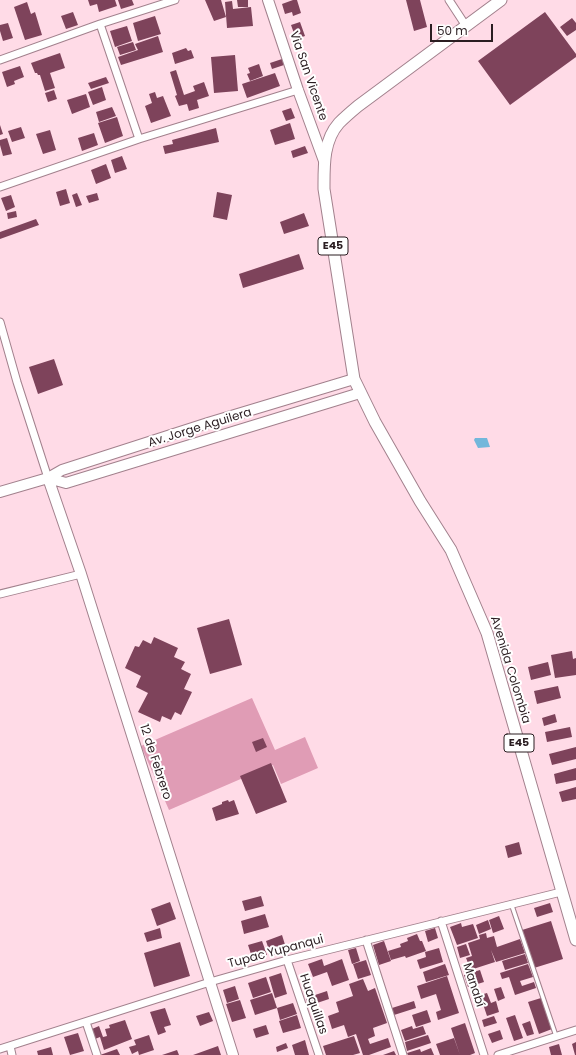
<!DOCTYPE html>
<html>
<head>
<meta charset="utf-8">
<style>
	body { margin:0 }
	#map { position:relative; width:576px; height:1055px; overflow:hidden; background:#ffdbe7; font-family:Poppins,sans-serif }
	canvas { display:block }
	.scale { position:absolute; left:430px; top:24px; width:63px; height:18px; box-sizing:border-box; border:2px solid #2a1d21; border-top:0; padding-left:5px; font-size:12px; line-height:14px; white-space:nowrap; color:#2a1d21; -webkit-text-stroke:3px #fff; paint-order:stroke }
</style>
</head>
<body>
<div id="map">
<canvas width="576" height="1055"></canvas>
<div class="scale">50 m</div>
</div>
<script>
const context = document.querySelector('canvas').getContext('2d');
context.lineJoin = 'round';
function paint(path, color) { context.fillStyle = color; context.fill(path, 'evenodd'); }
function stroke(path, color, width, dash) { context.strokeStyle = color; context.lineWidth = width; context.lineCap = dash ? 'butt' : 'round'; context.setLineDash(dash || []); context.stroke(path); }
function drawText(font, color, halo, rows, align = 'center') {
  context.font = font + ' Poppins,sans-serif'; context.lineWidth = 4; context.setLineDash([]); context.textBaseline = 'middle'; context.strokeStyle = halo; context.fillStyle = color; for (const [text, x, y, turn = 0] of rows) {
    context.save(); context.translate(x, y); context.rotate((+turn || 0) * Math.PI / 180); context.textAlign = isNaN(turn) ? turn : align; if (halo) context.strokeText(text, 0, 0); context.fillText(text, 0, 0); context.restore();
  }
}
paint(new Path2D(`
	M252 698 275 750 305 737 318 768 281 784 273 765 169 810 141 746Z`), '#e09cb5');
paint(new Path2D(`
	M475 438H487L490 447 478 448 474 440Z`), '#73b7db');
paint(new Path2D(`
	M88 0H115L117 6 99 12 97 4 90 6Z
	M118 0H132L134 5 121 9Z
	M205 0H221L226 17 214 21Z
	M237 0H248V7H238Z
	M293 0H297L301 13 293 16 292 12 285 14 282 4Z
	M406 0H420L427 27 414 31Z
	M232 1 233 9 251 7 253 26 227 28 225 2Z
	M27 2 31 14 35 12 42 35 25 40 14 7Z
	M73 12 78 25 66 29 61 16Z
	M545 12 576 54V57L510 105 478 61Z
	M155 16 161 34 138 41 133 23Z
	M572 18 576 23V30L567 36 560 27Z
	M300 22 305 36 296 39 291 25Z
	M8 23 13 38 3 41 0 31V25Z
	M127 26 132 41 115 47 110 31Z
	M158 36 163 52 121 65 118 57 138 50 135 44Z
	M133 42 136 50 120 55 117 47Z
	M186 48 188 51 191 50 194 58 175 64 172 53Z
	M60 53 65 68 50 73 55 88 45 91 40 75H38L37 73H35L31 63Z
	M235 55 238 91 214 93 211 57Z
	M282 59 284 65 272 69 270 63Z
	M259 64 263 76 250 81 247 74 250 73 248 68Z
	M20 66 24 77 14 81 15 84 7 87 2 72Z
	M176 70 184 95 195 91 193 86 204 82 209 96 197 100 199 108 189 111 187 104 179 106 175 96 177 95 170 72Z
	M275 73 280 86 247 98 242 84Z
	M106 77 109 83 91 89 88 83Z
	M102 87 106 100 93 105 88 92Z
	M54 90 57 99 48 102 45 93Z
	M155 92 157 98 163 96 171 116 151 123 145 106 152 103 149 94Z
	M86 94 90 107 72 114 67 100Z
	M112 107 116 116 99 122 96 112Z
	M291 108 295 118 286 121 282 111Z
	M117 117 123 136 105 143 98 123Z
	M290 123 295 139 275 145 270 130Z
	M0 125 3 134 0 135Z
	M21 127 25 138 12 142 8 131Z
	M216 128 219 142 165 154 163 146 173 144 172 140Z
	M50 130 56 150 43 154 36 134Z
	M94 133 98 145 82 151 78 138Z
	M7 138 12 154 3 156 0 145V140Z
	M305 146 308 153 293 158 291 151Z
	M122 156 127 169 115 173 111 160Z
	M106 164 111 178 96 184 91 170Z
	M66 189 70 203 60 206 56 192Z
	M217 192 232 195 227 220 213 217Z
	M77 193 82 205 76 207 72 195Z
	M97 193 99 200 89 203 86 196Z
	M11 195 15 207 6 211 1 198Z
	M16 211 17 217 8 219 7 213Z
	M304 213 309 226 284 234 280 222Z
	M36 219 39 225 0 239V232Z
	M299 254 304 269 243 288 239 274Z
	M54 359 63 385 38 394 29 367Z
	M229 619 242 665 210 674 197 628Z
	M154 637 178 648 174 657 185 662 181 669 191 674 184 689 192 692 181 715 175 712 171 720 162 716 160 722 138 712 148 693 136 687 141 676 125 668 135 646 139 647 143 640 151 644Z
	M572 651 573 659 576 658V675L555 678 551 655Z
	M548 662 551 675 531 680 528 667Z
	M558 686 561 698 537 704 534 691Z
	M555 714 557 722 544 726 542 718Z
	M570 727 572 737 547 742 545 732Z
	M263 738 267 747 256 752 252 742Z
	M576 747V759L552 765 549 754Z
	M271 763 287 802 256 814 240 776Z
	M576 768V780L556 784 554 774Z
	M576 787V799L562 802 559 792Z
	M228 800 229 802 234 800 239 814 216 821 212 808 222 804V802Z
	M519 842 522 854 508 858 505 846Z
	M261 896 264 906 245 911 242 901Z
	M170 902 176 919 157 926 151 909Z
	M550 903 553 912 537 917 534 908Z
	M265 914 269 927 244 934 241 921Z
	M499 916 504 929 493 933 489 920Z
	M488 920 491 929 479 934 476 925Z
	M551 921 563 959 534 968 522 930Z
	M461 923 462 927 473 924 478 938 457 945 450 927Z
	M160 928 162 938 147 942 144 933Z
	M435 928 438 938 428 942 425 931Z
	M486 933 487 938 494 936 497 947 520 939 525 953 496 962 491 950 495 962 464 972 462 965 468 963 466 958 472 956 468 943 480 939 479 935Z
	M417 934 420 941H422L426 951 406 958 405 956 391 960 388 951 401 947 400 944 408 941 407 938Z
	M282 935 287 951 271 956 266 941Z
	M262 941 267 955 253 960 248 945Z
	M384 941 391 961 379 965 373 945Z
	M180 942 190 976 154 987 144 953Z
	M466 944 470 955 460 958 457 947Z
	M356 948 360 961 352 964 348 950Z
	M439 948 443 962 420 969 417 960 426 957 425 952Z
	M525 954 528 963 505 970 502 961Z
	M322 959 324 966 342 959 349 980 332 986 327 972 313 977 308 964Z
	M366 960 371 975 358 979 353 964Z
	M445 964 449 975 426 982 423 972Z
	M528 964 533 977 520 981 522 986 534 982 536 988 515 995 509 977 502 979 500 973Z
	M480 970 484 982 468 987 464 975Z
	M281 973 287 994 275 998 269 977Z
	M447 976 459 1013 438 1020 436 1012 441 1010 436 994 421 999 417 986Z
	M266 977 271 992 253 998 248 983Z
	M363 979 368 991 375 988 387 1023 373 1028 375 1036 368 1039 370 1044 388 1038 391 1047 369 1055H363L356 1034 348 1037 344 1025 332 1029 328 1016 339 1012 336 1002 353 996 349 984Z
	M235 986 239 999 227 1003 223 990Z
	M501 987 505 998 498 1001 494 989Z
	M327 991 329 999 308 1006 306 998Z
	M272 993 277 1008 255 1015 250 1000Z
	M487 993 491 1003 496 1001 499 1012 487 1016 480 995Z
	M541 998 552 1029 539 1034 528 1002Z
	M240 1000 246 1018 232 1022 226 1004Z
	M414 1001 416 1008 394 1015 392 1008Z
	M293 1003 297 1014 280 1020 277 1008Z
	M165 1008 171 1025 164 1027 166 1032 158 1035 150 1012Z
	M427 1010 431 1022 416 1027 412 1015Z
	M209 1012 213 1021 200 1026 196 1016Z
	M297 1015 301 1028 283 1033 279 1021Z
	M515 1015 523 1038 514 1041 506 1018Z
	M494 1016 497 1023 484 1027 482 1020Z
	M125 1020 132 1039 104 1050 100 1037 95 1039 92 1029 99 1026 103 1037 107 1036 105 1029 110 1028 109 1025Z
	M530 1021 534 1034 527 1036 522 1024Z
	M465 1023 475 1053 470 1055H460L451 1028Z
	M266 1025 269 1034 256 1038 253 1029Z
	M412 1026 413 1029 423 1026 426 1034 405 1041 401 1030Z
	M500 1030 503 1039 492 1043 488 1034Z
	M78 1033 84 1051 70 1055 64 1037Z
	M149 1035 154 1050 139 1055 138 1051 132 1054 129 1047 136 1045 134 1040Z
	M428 1035 431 1043 407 1051 405 1042Z
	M354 1036 360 1053 353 1055H326L323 1046Z
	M454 1038 460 1055H440L436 1044Z
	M305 1040 309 1055H295L292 1045Z
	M576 1042V1055H575L572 1044Z
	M286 1043 288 1048 277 1052 276 1047Z
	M559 1044 562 1055H551L549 1047Z
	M218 1046 221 1055H193Z
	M51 1047 53 1055H38L37 1051Z
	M431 1048 434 1055H408L407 1053 420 1049 421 1052Z
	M117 1049 120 1055H100Z
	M177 1050 179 1055H162Z
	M394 1051 396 1055H383Z`), '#7e435b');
const lane = new Path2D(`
	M511 903 556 1036`);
const street = new Path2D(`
	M449 0 466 26
	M100 24 139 139
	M0 60 100 24 175 0
	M0 187 139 139 298 90
	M0 322 17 382 48 478
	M0 594 81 574
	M441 921 484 1055
	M366 940 403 1055
	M287 960 319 1055
	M86 1022 97 1055
	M10 1046 12 1055
	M0 1049 210 982 287 960 561 892
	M498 1055 576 1030`);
const secondary = new Path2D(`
	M268 0 298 90 324 161
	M48 478 81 574 233 1055
	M48 478 66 483 360 393
	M0 492 48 478 62 470 208 423 354 379`);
const primary = new Path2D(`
	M501 0 358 106C352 111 345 117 339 123 323 141 324 166 324 189L354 379 375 422 420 501 451 550 487 633 576 940`);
stroke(lane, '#a2818d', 5.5);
stroke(street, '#a2818d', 9);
stroke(secondary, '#a2818d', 12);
stroke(primary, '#a2818d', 13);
stroke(lane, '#fff', 3.5);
stroke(street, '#fff', 7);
stroke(secondary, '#fff', 10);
stroke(primary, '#fff', 11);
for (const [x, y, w] of [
	[333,246,30],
	[519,743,30]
]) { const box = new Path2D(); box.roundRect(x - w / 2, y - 9, w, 18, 3); context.fillStyle = '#fff'; context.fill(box); stroke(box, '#2a1d21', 1); }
drawText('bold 11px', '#2a1d21', null, [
	["E45",333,246],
	["E45",519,743]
]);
drawText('12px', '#2a1d21', '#fff', [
	["Via San Vicente",308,76,71],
	["Av. Jorge Aguilera",200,428,-17],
	["Avenida Colombia",510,670,73],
	["12 de Febrero",155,762,72],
	["Tupac Yupanqui",276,952,-15],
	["Manabí",473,985,72],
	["Huaquillas",313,1004,71]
]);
</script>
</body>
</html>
